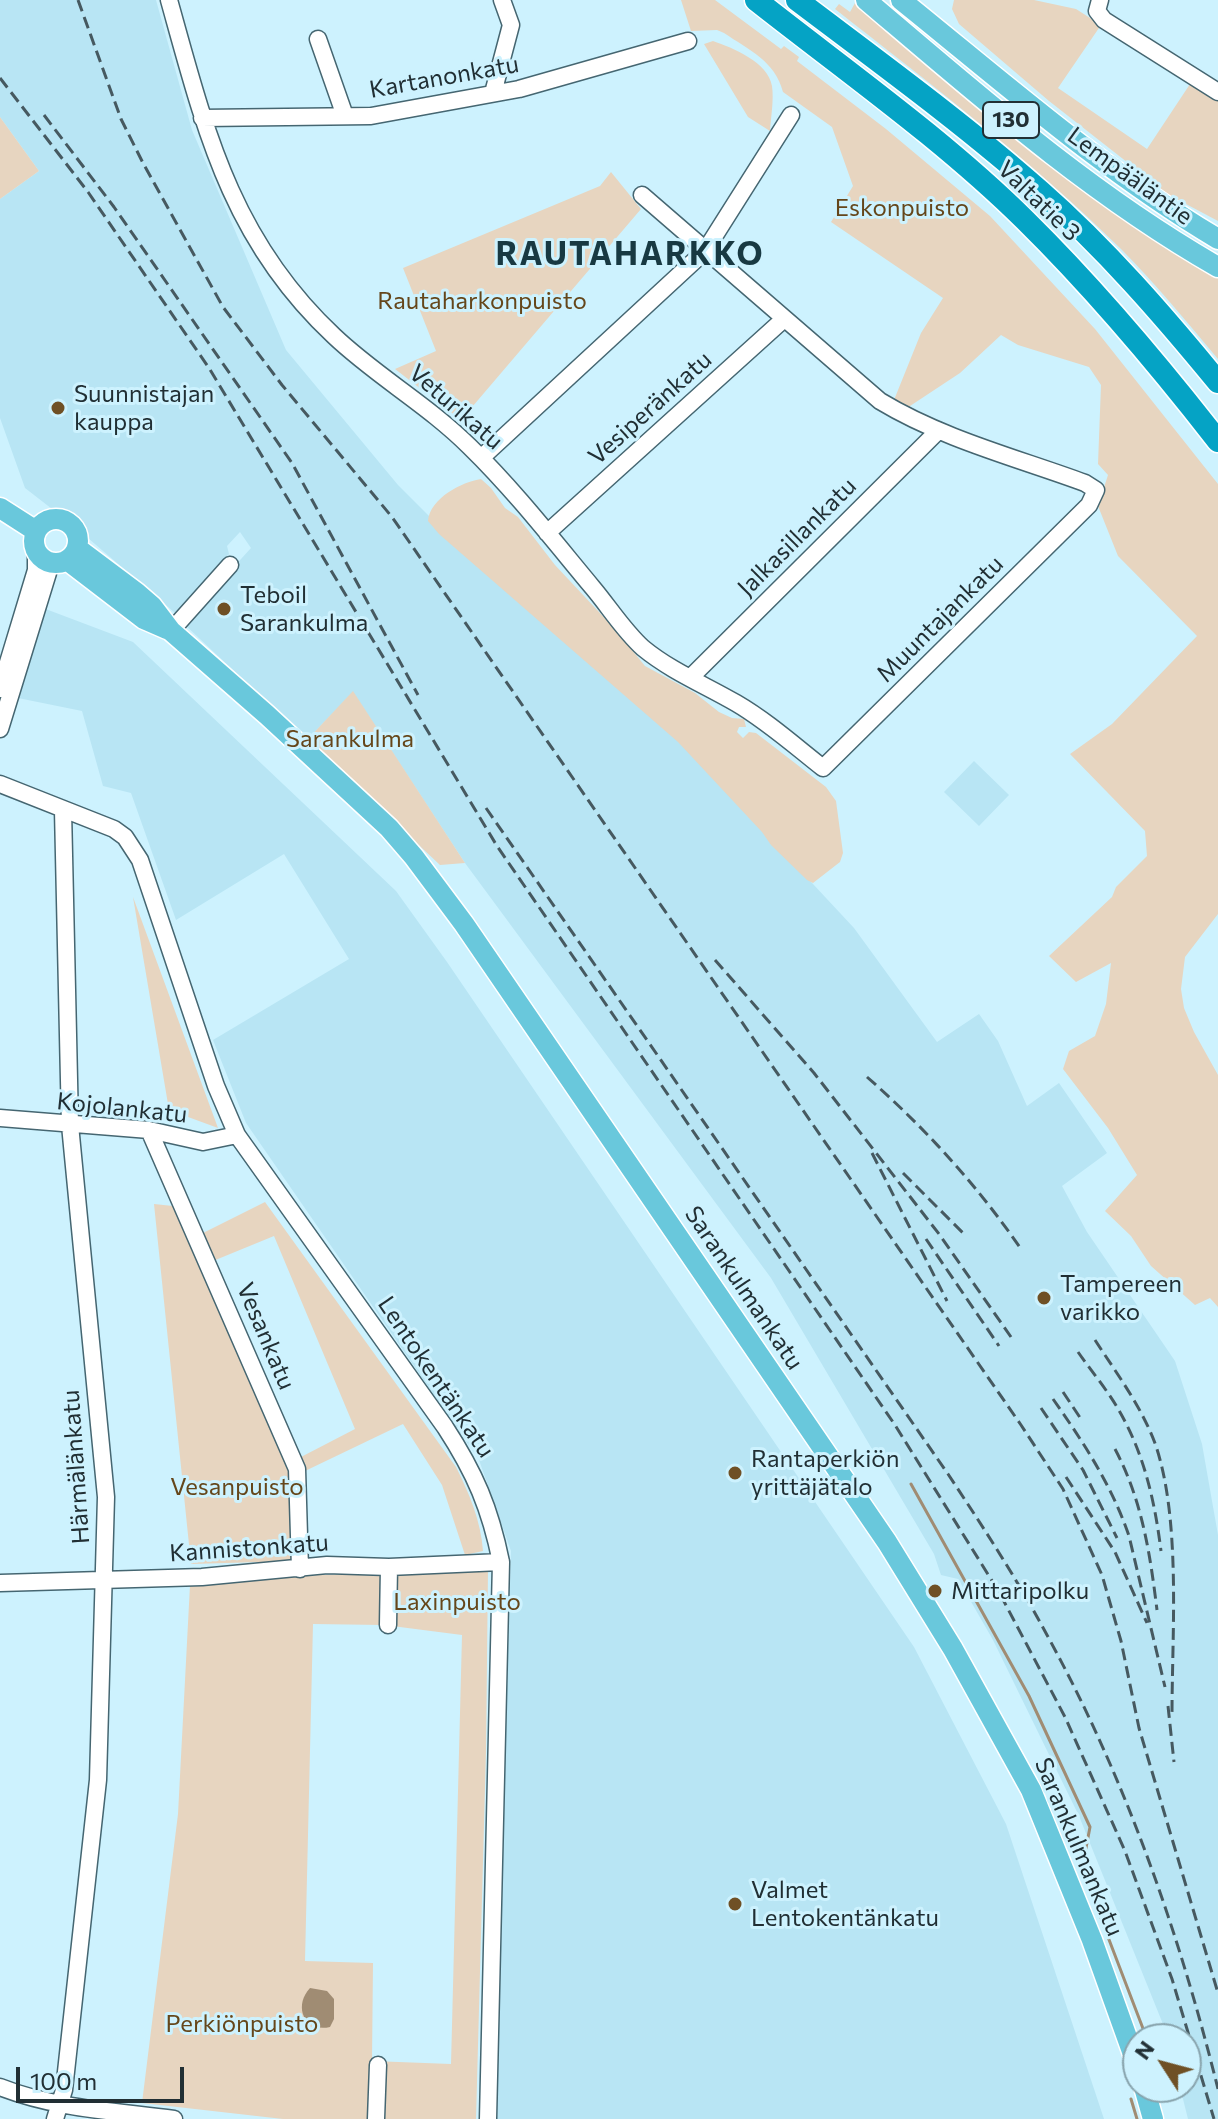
<!DOCTYPE html>
<html>
<head>
<meta charset="utf-8">
<style>
	body { margin:0 }
	#map { position:relative; width:1218px; height:2119px; overflow:hidden; background:#cdf2fe; font-family:Commissioner,sans-serif }
	canvas { display:block }
	.north { position:absolute; left:1122px; top:2023px; width:80px; height:80px; box-sizing:border-box; background:#cdf2fe; border:2px solid #88a4ad; border-radius:50%; rotate:306deg; font-size:22px; font-weight:700; line-height:32px; text-align:center; color:#212f34 }
	.north::after { content:''; display:block; margin:auto; width:28px; height:36px; background:#6f5025; clip-path:polygon(50% 0,100% 100%,50% 72%,0 100%) }
	.scale { position:absolute; left:16px; top:2067px; width:168px; height:36px; box-sizing:border-box; border:4px solid #212f34; border-top:0; padding-left:10px; font-size:24px; line-height:28px; white-space:nowrap; color:#212f34; -webkit-text-stroke:6px #cdf2fe; paint-order:stroke }
</style>
</head>
<body>
<div id="map">
<canvas width="1218" height="2119"></canvas>
<div class="north">N</div>
<div class="scale">100 m</div>
</div>
<script>
const context = document.querySelector('canvas').getContext('2d');
context.lineJoin = 'round';
function paint(path, color) { context.fillStyle = color; context.fill(path, 'evenodd'); }
function stroke(path, color, width, dash) { context.strokeStyle = color; context.lineWidth = width; context.lineCap = dash ? 'butt' : 'round'; context.setLineDash(dash || []); context.stroke(path); }
function drawText(font, color, halo, rows, align = 'center') {
  context.font = font + ' Commissioner,sans-serif'; context.lineWidth = 6; context.setLineDash([]); context.textBaseline = 'middle'; context.strokeStyle = halo; context.fillStyle = color; for (const [text, x, y, turn = 0] of rows) {
    context.save(); context.translate(x, y); context.rotate((+turn || 0) * Math.PI / 180); context.textAlign = isNaN(turn) ? turn : align; if (halo) context.strokeText(text, 0, 0); context.fillText(text, 0, 0); context.restore();
  }
}
paint(new Path2D(`
	M0 0H156L192 130 286 350 398 485 460 547 676 737 854 928 937 1042 979 1014 998 1041 1027 1106 1059 1083 1107 1153 1062 1186 1087 1232 1175 1361 1202 1444 1218 1535V2119H1188L1180 2087H1186V2039H1169L1079 1816 993 1640 958 1579 941 1575 934 1554 771 1278 465 863 353 692 307 740 183 623 251 548 240 532 227 546 229 554 175 613 74 526 25 488 0 418V199L39 171 0 117Z
	M43 608 133 642 396 891 447 962 914 1647 1006 1824 1104 2119H495L511 1551 479 1460 246 1123 213 1040 349 959 284 854 176 920 131 793 103 786 82 711 18 698Z
	M974 761 1009 795 979 826 944 792Z`), '#b8e5f4');
paint(new Path2D(`
	M681 0H715L781 49 784 46 799 57 797 61 886 129 990 216 1095 329 1218 484V914L1185 957 1181 989 1184 1008 1194 1032 1218 1075V1307L1210 1298 1195 1305 1151 1266 1131 1236 1105 1211 1137 1175 1108 1128 1063 1069 1069 1051 1095 1036 1106 1004 1111 963 1076 982 1049 956 1112 897 1116 887 1147 856 1145 831 1070 754 1112 724 1197 636 1118 556 1098 506 1108 475 1098 464 1101 385 1089 367 1018 345 1001 335 960 373 907 408 894 400 921 333 943 298 831 222 853 186 832 127 783 92C775 61 749 50 724 33L717 30 691 31Z
	M954 0H1034L1076 9 1101 25 1058 88 1147 149 1192 81 1218 99V221L1169 195 1049 101 959 24 952 9Z
	M855 3 988 114 1082 186 1218 277V359C1186 321 1155 283 1121 249 1032 161 933 86 835 9L839 4 850 12Z
	M713 41C733 48 768 62 772 86 774 100 771 116 770 131L748 117 704 44Z
	M0 117 39 171 0 199Z
	M611 172 641 209 461 420 395 369 436 351 403 268 600 186Z
	M481 479 491 488 505 508 518 517 555 565 614 628 645 666 695 693 719 712 732 718 744 719 746 727H739L737 732 743 738 749 732 756 733 826 787 836 801 843 853 840 862 813 883 807 880 771 845 762 832 678 742 439 534 428 521C430 498 462 482 481 479Z
	M353 691 465 863 440 865 307 740Z
	M133 897 218 1128 169 1110Z
	M265 1202 456 1467C469 1493 481 1521 483 1551L465 1555 442 1485 403 1424 305 1471 301 1457 355 1429 274 1236 213 1261 201 1234Z
	M154 1204 173 1206 283 1452 290 1480 295 1561 191 1564Z
	M488 1570 486 1751 476 2119H283L142 2103 178 1814 190 1585 288 1576 382 1573 383 1625 313 1624 305 1961 373 1963 372 2061 451 2064 462 1635 392 1626 393 1582 397 1572Z`), '#e7d5c0');
paint(new Path2D(`
	M310 1988 327 1991 334 1999V2019L330 2027C304 2033 293 2006 310 1988Z`), '#a08c73');
stroke(new Path2D(`
	M911 1484 1029 1696 1090 1827 1082 1869 1147 2039
	M1131 2099 1137 2119`), '#a08c73', 3);
const minor = new Path2D(`
	M169 0C205 129 231 240 334 336 376 376 428 405 470 447 514 490 553 540 593 588 609 607 624 631 643 648 671 671 705 685 736 703 767 721 795 746 823 768L1089 505 1096 490 1085 483C1017 458 943 439 880 401L642 195
	M1100 0 1097 11 1104 20 1218 92
	M318 39 345 116
	M493 93 511 25 502 0
	M202 118 371 116 519 89 688 41
	M481 458 705 251 791 115
	M547 533 784 319
	M171 631 230 565
	M690 678 938 431
	M0 689 36 570V551
	M0 729 48 573 49 562
	M0 784 114 829 125 837 140 860 216 1086 237 1135 445 1427C475 1473 490 1508 501 1562L488 2119
	M0 1118 149 1130 203 1142 237 1135
	M149 1130 297 1469 300 1569
	M0 1583 202 1577 327 1565 389 1567 501 1562
	M388 1625 389 1567
	M0 2087C56 2109 114 2111 174 2119
	M55 2119 64 2090 98 1780 106 1497 70 1125 63 810
	M376 2119 378 2065`);
const major = new Path2D(`
	M866 0C978 95 1090 194 1218 267
	M901 0C1004 83 1104 171 1218 239
	M0 508 36 531
	M34 541a22 22 0 1 1 44 0a22 22 0 1 1-44 0Z
	M77 548 137 593 152 606 171 631 267 715 389 828 414 857 464 924 887 1542 953 1649 1031 1790 1092 1940 1138 2068
	M67 560 144 619 167 629
	M1144 2087 1153 2119`);
const highway = new Path2D(`
	M756 0C846 71 943 139 1025 220 1095 289 1158 364 1218 441
	M797 0C879 62 963 123 1040 191 1105 248 1163 315 1218 382`);
stroke(minor, '#456671', 19);
stroke(major, '#fff', 23);
stroke(highway, '#fff', 25);
stroke(minor, '#fff', 16);
stroke(major, '#69c8dc', 20);
stroke(highway, '#05a3c5', 22);
stroke(new Path2D(`
	M78 0 121 119 143 163 223 307 282 385 392 517 1021 1425 1063 1489 1102 1575 1121 1641 1139 1728 1218 1993
	M0 78 88 192 209 368 497 846 895 1425 999 1592 1065 1717 1125 1851 1172 1979 1214 2119
	M44 115 114 207 292 463 418 695
	M486 808 948 1474C983 1527 1017 1579 1047 1635 1125 1777 1179 1932 1218 2089
	M715 960 814 1073 939 1234 1011 1337
	M867 1077C925 1128 977 1185 1021 1249
	M872 1153 947 1301
	M903 1173 965 1235
	M926 1239 999 1346
	M1095 1340C1117 1374 1142 1407 1156 1446 1181 1522 1172 1633 1172 1714
	M1078 1352C1092 1372 1109 1392 1121 1414 1145 1457 1155 1503 1161 1551
	M1063 1392 1081 1419
	M1053 1399C1084 1443 1112 1486 1129 1536L1165 1687
	M1041 1408 1083 1470 1117 1538
	M1115 1449C1142 1500 1150 1553 1157 1610
	M1066 1477 1115 1552 1147 1623
	M1168 1706 1174 1762`), '#465960', 3, [12, 6]);
for (const [x, y, r, color] of [
	[58,408,8,"#6f5025"],
	[224,609,8,"#6f5025"],
	[1044,1298,8,"#6f5025"],
	[735,1473,8,"#6f5025"],
	[935,1591,8,"#6f5025"],
	[735,1904,8,"#6f5025"]
]) { const dot = new Path2D(); dot.arc(x, y, r, 0, 2 * Math.PI); context.fillStyle = color; context.fill(dot); stroke(dot, '#cdf2fe', 3); }
for (const [x, y, w] of [
	[1011,120,56]
]) { const box = new Path2D(); box.roundRect(x - w / 2, y - 18, w, 36, 6); context.fillStyle = '#cdf2fe'; context.fill(box); stroke(box, '#212f34', 2); }
drawText('bold 22px', '#212f34', null, [
	["130",1011,120]
]);
drawText('24px', '#212f34', '#cdf2fe', [
	["Kartanonkatu",444,77,-10],
	["Lempääläntie",1130,176,36],
	["Valtatie 3",1039,201,44],
	["Veturikatu",456,407,41],
	["Vesiperänkatu",650,408,-42],
	["Jalkasillankatu",797,537,-45],
	["Muuntajankatu",940,619,-45],
	["Kojolankatu",122,1108,6],
	["Sarankulmankatu",744,1288,56],
	["Vesankatu",266,1336,67],
	["Lentokentänkatu",436,1377,56],
	["Härmälänkatu",76,1467,-94],
	["Kannistonkatu",249,1548,-4],
	["Sarankulmankatu",1079,1847,67]
]);
drawText('24px', '#65461a', '#cdf2fe', [
	["Eskonpuisto",902,208],
	["Rautaharkonpuisto",482,301],
	["Sarankulma",350,739],
	["Vesanpuisto",237,1487],
	["Laxinpuisto",457,1602],
	["Perkiönpuisto",242,2024]
]);
drawText('24px', '#212f34', '#cdf2fe', [
	["Suunnistajan",74,394],
	["kauppa",74,422],
	["Teboil",240,595],
	["Sarankulma",240,623],
	["Tampereen",1060,1284],
	["varikko",1060,1312],
	["Rantaperkiön",751,1459],
	["yrittäjätalo",751,1487],
	["Mittaripolku",951,1591],
	["Valmet",751,1890],
	["Lentokentänkatu",751,1918]
], 'left');
context.letterSpacing = '2px';
drawText('bold 32px', '#183942', '#cdf2fe', [
	["RAUTAHARKKO",630,254]
]);
context.letterSpacing = '0px';
</script>
</body>
</html>
